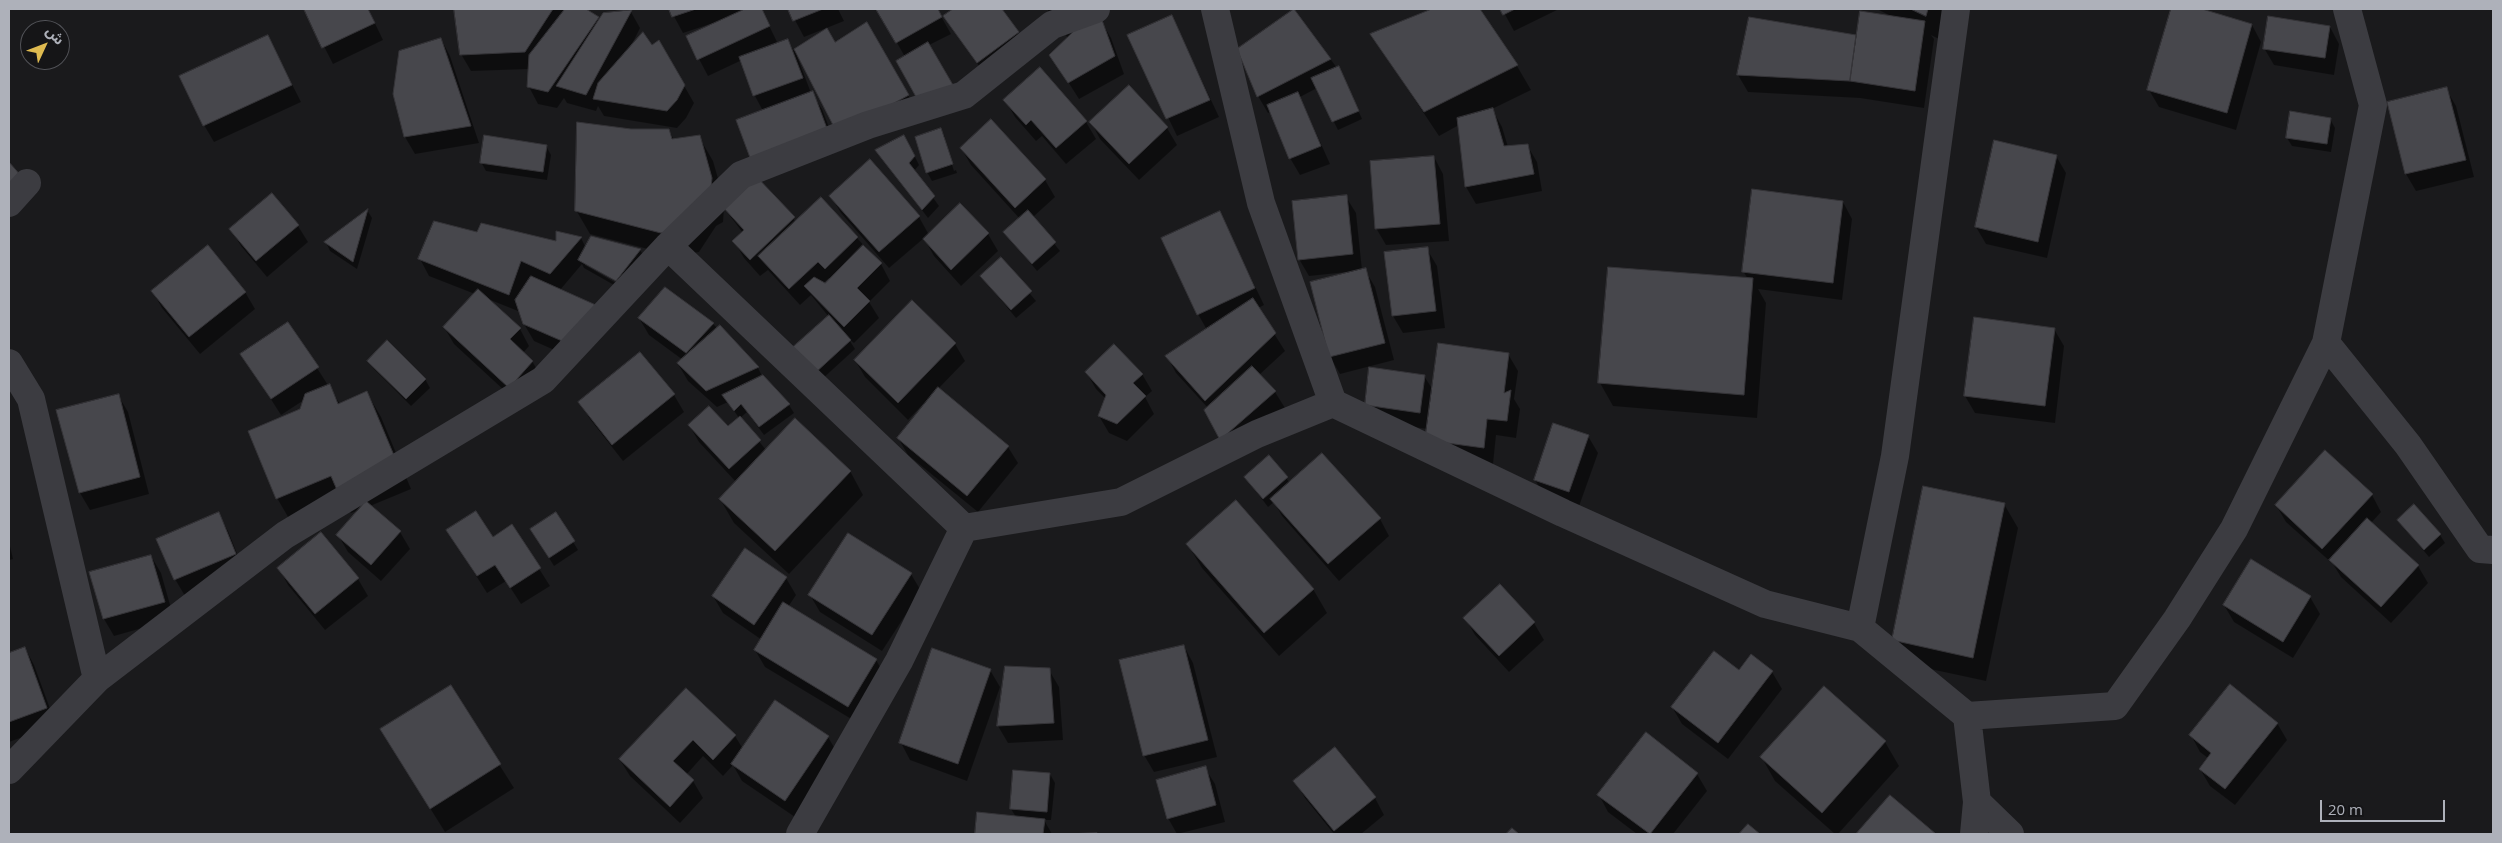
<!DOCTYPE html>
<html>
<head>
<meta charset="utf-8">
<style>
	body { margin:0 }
	#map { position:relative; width:2502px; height:843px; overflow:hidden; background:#1a1a1c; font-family:"Open Sans","Noto Sans Arabic",sans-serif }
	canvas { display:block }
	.frame { position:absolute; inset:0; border:10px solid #aeb1ba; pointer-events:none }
	.north { position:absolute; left:20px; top:20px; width:50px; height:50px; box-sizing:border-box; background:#151517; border:1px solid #525358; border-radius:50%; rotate:47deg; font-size:14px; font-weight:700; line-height:20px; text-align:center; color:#aeb1ba }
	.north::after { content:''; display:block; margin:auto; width:18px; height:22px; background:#deba50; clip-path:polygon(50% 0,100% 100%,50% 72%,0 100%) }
	.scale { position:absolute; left:2320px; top:800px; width:125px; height:22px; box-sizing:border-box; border:2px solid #aeb1ba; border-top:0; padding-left:6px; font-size:15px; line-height:18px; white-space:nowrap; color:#aeb1ba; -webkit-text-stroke:4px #151517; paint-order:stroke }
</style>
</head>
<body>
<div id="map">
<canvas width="2502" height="843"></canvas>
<div class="frame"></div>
<div class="north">ش</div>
<div class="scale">20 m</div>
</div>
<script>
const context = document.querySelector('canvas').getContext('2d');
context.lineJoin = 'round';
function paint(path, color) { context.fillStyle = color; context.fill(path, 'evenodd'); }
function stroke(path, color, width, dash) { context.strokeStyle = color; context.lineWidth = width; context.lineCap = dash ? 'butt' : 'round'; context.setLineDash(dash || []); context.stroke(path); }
paint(new Path2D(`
	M305 9H368L383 40 333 64Z
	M456 9H564L565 11 567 9H584L600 21 631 12 640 28 632 44 652 47 659 42 694 103 686 118 677 128 604 116 598 106 596 111 567 103 564 98 557 108 538 104 529 87V69L471 71 461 54Z
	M670 9H761L778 44 788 41 794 51 827 30 835 43 867 24 918 112 797 56 811 93 822 109 838 151 763 111 755 96 742 60 708 76 699 59 713 23 683 33Z
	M789 9H838L844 21 804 37Z
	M878 9H937L951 34 905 57Z
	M955 9H1001L1028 49 988 79 945 17Z
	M1047 9H1110L1086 26 1101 21 1111 38 1124 74 1079 99 1051 55 1068 38Z
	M1435 9H1479L1517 66 1531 90 1492 109 1502 127 1508 147 1527 145 1537 162 1542 191 1476 204 1466 187 1459 125 1439 136 1371 34Z
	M1502 9H1559L1514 31Z
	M1877 9H1949L1939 39 1931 35 1934 39 1924 108 1860 98 1748 92 1738 75 1750 18 1857 36 1893 17Z
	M2173 9H2197L2252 25 2261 42 2236 130 2159 107 2149 90Z
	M1294 10 1343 76 1362 119 1338 130 1317 88 1300 97 1330 164 1300 175 1290 158 1271 112 1268 113 1258 96 1239 50Z
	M1172 17 1219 117 1177 136 1129 36Z
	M2330 27 2339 44 2334 75 2274 65 2264 48Z
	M268 37 301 102 214 142 204 125Z
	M441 39 450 56 479 143 415 154 405 137Z
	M1129 87 1167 128 1177 145 1139 180 1100 139 1091 122Z
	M2446 89 2456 106 2474 177 2416 191 2406 174 2389 103Z
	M1005 100 1086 122 1096 139 1066 164 1042 136 1036 141 1015 117Z
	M2330 119 2335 128 2331 152 2292 146 2287 138Z
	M991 121 1045 180 1055 197 1033 217 1060 251 1037 271 1005 232 1020 219 971 165 961 148Z
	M631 130H669L674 140 699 137 713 161 725 203 753 175 796 222 821 199 881 264 890 281 869 302 879 318 854 343 848 338 855 349 820 381 798 357 829 317 811 295 800 305 768 270 760 276 744 258 734 241 743 233 724 208 723 222 716 226 699 252 675 256 590 234 576 210ZM829 278 831 279 825 285 823 283Z
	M941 130 945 137H943L954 171 956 170 957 173 932 181 927 172Z
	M909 145 919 165 914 171 939 206 928 218 877 151Z
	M546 146 551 155 547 180 486 171 481 162Z
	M2056 156 2066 173 2047 258 1986 244 1976 227Z
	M1434 157 1443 174 1449 241 1386 245 1376 228Z
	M870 161 919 217 929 235 960 205 988 234 998 251 961 286 934 256 924 238 889 268 841 213 831 196Z
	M272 195 298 226 308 242 267 277 241 246 231 229Z
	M1346 197 1356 213 1362 270H1365L1375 287 1394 360 1340 374 1330 357 1347 272 1309 276 1299 259Z
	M1843 202 1852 219 1842 300 1758 289 1766 303 1757 418 1613 406 1600 383 1748 279 1743 271Z
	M367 210 372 218 357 269 330 251 326 242Z
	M1219 212 1264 305 1258 308 1285 351 1259 375 1275 392 1285 408 1231 456 1208 408 1176 373 1167 356 1207 330 1198 314Z
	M478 233 557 243 581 238 586 248 592 237 640 250 645 258 621 289 584 268 582 264 560 290 579 361 534 341 524 324 519 309 518 311 488 299 520 329 529 346 523 353 532 361 542 378 519 404 454 344 444 327 475 294 429 276 420 259ZM585 262 622 283 621 286 585 265Z
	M1427 249 1437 266 1445 328 1403 333 1393 316Z
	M1001 259 1036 301 1016 318 982 277Z
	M665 289 713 324 758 368 762 376 789 405 794 413 764 435 747 412 740 418 766 450 850 471 863 495 789 574 734 523 720 499 736 482 699 442 689 425 728 428 739 418 728 402 717 407 688 381 678 364 683 360 649 335 639 318Z
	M153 292H245L255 309 200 354 162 308Z
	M912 302 955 344 965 361 938 389 1008 447 1018 463 978 512 908 455 898 438 924 405 923 404 908 420 865 377 855 360Z
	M2054 329 2064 346 2055 423 1975 413 1965 396Z
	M242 354 317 368 340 404 367 393 381 417 411 489 370 506 400 532 410 549 381 581 348 552 338 535 360 510 351 513 344 500 291 522 277 498 304 400 281 415Z
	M640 354 674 395 684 412 623 461 590 419 580 402Z
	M1508 354 1518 371 1514 399 1520 409 1516 438 1496 435 1493 464 1436 456 1428 429 1376 422 1366 405 1424 376 1433 390Z
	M369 361 425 379 430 388 411 406 374 369Z
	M1086 372 1142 374 1152 391 1145 397 1154 414 1127 441 1109 433 1099 416 1106 399 1096 389Z
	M118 395 128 412 149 494 90 510 80 493Z
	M1588 436 1598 453 1578 509 1545 497 1535 480Z
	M1269 457 1290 483 1380 519 1389 536 1339 581 1282 516 1274 502 1268 507 1246 478Z
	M2372 495 2381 512 2371 523 2418 566 2428 583 2391 623 2341 577 2333 564 2286 522 2276 505Z
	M2004 504 2018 528 1986 681 1907 664 1893 640Z
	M218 514 228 531 244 571 185 596 175 579Z
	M556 514 578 550 554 566 536 537Z
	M2398 520 2440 535 2445 543 2429 557Z
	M512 526 550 586 521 604 506 581 487 593 458 547 492 538Z
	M321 533 358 579 368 596 325 630 288 585 279 568Z
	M9 542 13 559 9 560Z
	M1188 545 1313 589 1327 613 1279 656 1202 568Z
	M151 556 161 573 174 619 114 636 104 619 91 573Z
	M911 574 921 591 882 651 820 612 810 595Z
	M786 578 796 595 788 607 876 660 886 677 858 723 765 667 755 650 762 640 723 613 713 596Z
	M1500 586 1534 623 1544 640 1509 672 1475 635 1465 618Z
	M2310 597 2320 614 2293 658 2234 622 2224 605Z
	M1184 646 1193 663 1217 757 1154 772 1144 755Z
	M25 648 34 665 56 725 9 742V654Z
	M1006 668 1049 670 1059 687 1063 740 1008 743 998 726Z
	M990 670 1000 687 967 781 910 760 901 743Z
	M1740 672H1772L1782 689 1728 759 1682 724 1672 707Z
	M450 687 514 788 445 832 381 730Z
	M1824 687 1885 742 1899 766 1838 834H1835L1775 781 1762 758Z
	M686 690 735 736 743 749 828 737 838 754 795 817 742 781 733 765 723 776 703 756 686 775 693 781 703 798 680 823 630 776 620 760Z
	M2277 723 2287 740 2235 805 2210 786 2200 769 2208 758 2200 752 2191 735Z
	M1205 768 1215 784 1225 822 1177 834 1168 818Z
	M1050 774 1055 783 1051 820H1044L1052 834H976L978 814 1016 817 1011 809Z
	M1697 774 1707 791 1673 834H1637L1608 812 1599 795Z
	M1295 781 1375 798 1384 815 1361 834H1334L1305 798Z
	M1891 796 1934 834H1857Z`), '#0007');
const building = new Path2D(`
	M304 9H368L375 23 322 48Z
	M454 9H553L525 52 460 55Z
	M565 9H586L599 17 548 92 527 87 529 55Z
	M669 9H696L672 17Z
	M745 9H762L770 26 697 60 686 36Z
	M788 9H823L793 21Z
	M876 9H938L942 17 896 43Z
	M953 9H1002L1019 32 977 63 943 16Z
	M1294 9 1331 59 1257 97 1237 49Z
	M1432 9H1480L1518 65 1424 112 1370 34Z
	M1500 9H1515L1503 15Z
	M1911 9H1928L1926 16Z
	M2171 9H2202L2252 24 2227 113 2147 90Z
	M632 10 586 95 556 86 603 13Z
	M1860 11 1925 21 1915 91 1850 81Z
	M1172 15 1210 100 1166 119 1127 35Z
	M2268 16 2330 26 2325 58 2263 49Z
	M1749 17 1856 35 1850 81 1737 75Z
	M1102 20 1115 56 1068 83 1049 55 1075 30Z
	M867 22 909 95 857 123 834 127 794 49 827 28 835 42Z
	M643 32 652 45 659 40 685 85 677 100 667 111 593 99 598 83Z
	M268 35 292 85 203 126 179 76Z
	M441 38 471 126 404 137 393 94 399 51Z
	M788 39 803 78 753 96 739 57Z
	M928 42 953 85 920 104 896 61Z
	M1339 66 1359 111 1332 122 1311 78Z
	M1040 67 1087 121 1056 148 1031 120 1026 125 1003 100Z
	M1129 85 1168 127 1129 164 1089 122Z
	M2447 87 2466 160 2405 174 2387 102Z
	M813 91 829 134 752 163 736 120Z
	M1298 92 1321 146 1289 159 1267 105Z
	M1493 108 1504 146 1528 144 1534 174 1465 187 1457 118Z
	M2290 111 2331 118 2327 144 2286 138Z
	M991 119 1046 179 1015 208 960 148Z
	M577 122 631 129H669L672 139 700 135 712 178 710 198 686 228 661 233 575 211Z
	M941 128 953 164 926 173 915 137Z
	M484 135 547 145 543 172 480 163Z
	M904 135 915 156 909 163 935 196 922 210 875 150Z
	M1994 140 2057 155 2038 242 1975 227Z
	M1434 156 1440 224 1375 229 1370 161Z
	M870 159 920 216 879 252 829 196Z
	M9 162 22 177 9 190Z
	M754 174 795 217 750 260 732 241 744 230 721 205Z
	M1752 189 1843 201 1833 283 1742 272Z
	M272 193 299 225 256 261 229 229Z
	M1347 195 1353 254 1298 260 1292 201Z
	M821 197 858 237 825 269 818 262 789 289 758 256Z
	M960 203 989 233 951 270 923 239Z
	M368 209 353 262 324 242Z
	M1028 210 1056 242 1032 264 1003 232Z
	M1220 211 1255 288 1197 315 1161 238Z
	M434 221 477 232 481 223 556 241V231L582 237 550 274 521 261 509 295 418 259Z
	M591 236 641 249 616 281 578 260Z
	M208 245 246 292 189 337 151 291Z
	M863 245 882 263 857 288 870 301 844 327 804 286 814 277 825 283Z
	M1428 247 1436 311 1392 316 1384 252Z
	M1001 257 1032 291 1011 310 980 276Z
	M1608 267 1753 278 1744 395 1598 383Z
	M1366 268 1385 343 1329 357 1310 282Z
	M531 276 598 306 569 344 523 324 515 300Z
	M665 287 714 323 686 353 638 318Z
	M478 289 521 328 510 339 533 361 509 388 443 327Z
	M1253 298 1276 333 1205 401 1165 356Z
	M912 300 956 343 898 403 854 360Z
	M829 315 851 340 814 374 792 348Z
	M1974 317 2055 328 2045 406 1964 396Z
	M288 322 319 367 271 399 240 354Z
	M720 325 759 367 706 391 677 363Z
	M387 340 426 379 406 399 367 361Z
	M1438 343 1509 353 1504 393 1511 390 1507 421 1487 419 1484 448 1425 440Z
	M1114 344 1143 374 1133 383 1146 396 1117 424 1098 416 1106 395 1085 372Z
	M640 352 675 394 612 445 578 402Z
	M1252 366 1276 391 1220 440 1204 410Z
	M1369 367 1425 375 1420 413 1365 405Z
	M763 375 790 404 759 427 741 404 734 411 722 395Z
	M330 384 338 404 367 391 398 465 337 490 331 476 276 499 248 431 300 409 305 394Z
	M938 387 1009 446 967 496 897 438Z
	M119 394 140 477 79 493 56 410Z
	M709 406 728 426 740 416 761 440 729 469 688 425Z
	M795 418 851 471 775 551 719 499Z
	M1553 423 1589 435 1569 492 1534 480Z
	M2325 450 2373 494 2322 549 2275 505Z
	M1322 453 1381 518 1328 564 1270 499Z
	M1269 455 1288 477 1263 499 1244 477Z
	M1923 486 2005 503 1973 658 1892 640Z
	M1236 500 1314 589 1264 633 1186 544Z
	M366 501 401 531 371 565 336 535Z
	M2414 504 2441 534 2424 550 2397 520Z
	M476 511 493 537 512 524 541 568 510 588 495 565 477 576 446 530Z
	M219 512 236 554 174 580 156 539Z
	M556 512 575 541 549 558 530 529Z
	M2367 518 2419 565 2381 607 2329 560Z
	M321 532 359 578 315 614 277 568Z
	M848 533 912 573 872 635 808 595Z
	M745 548 787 577 754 625 712 596Z
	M151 555 165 602 103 619 89 572Z
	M2251 559 2311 596 2283 642 2223 605Z
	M1500 584 1535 622 1499 656 1463 618Z
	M783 602 877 659 848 707 754 650Z
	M1184 645 1208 740 1143 756 1119 660Z
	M25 647 47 708 9 722V653Z
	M932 648 991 669 958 764 899 743Z
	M1714 651 1739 670 1751 654 1773 671 1718 743 1671 707Z
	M1005 666 1050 668 1054 723 997 726Z
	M2230 684 2278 723 2225 789 2199 769 2211 753 2189 735Z
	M451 685 501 764 430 809 380 729Z
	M1824 686 1886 741 1822 813 1760 757Z
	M686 688 736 735 713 760 693 740 673 761 694 780 670 807 619 759Z
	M775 700 829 736 785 801 731 764Z
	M1646 732 1698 773 1650 834 1597 795Z
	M1335 747 1376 797 1334 831 1293 781Z
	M1206 766 1216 805 1167 819 1156 780Z
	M1013 770 1050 773 1047 812 1010 809Z
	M1890 795 1936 834H1856Z
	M977 812 1045 819 1043 834H975Z
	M1748 824 1760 834H1739Z
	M1512 828 1519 834H1506Z
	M1097 833V834H1067Z`);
paint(building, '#47474c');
stroke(building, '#353438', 1);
stroke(new Path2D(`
	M1215 9 1261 203 1333 403 1563 513 1765 604 1860 628 1967 716 1977 802 1974 834
	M9 203 27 183
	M668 246 964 528
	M2326 343 2408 445 2480 549 2493 550
	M9 363 31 399 97 679
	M1860 628 1895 456 1956 9
	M1967 716 2115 706 2177 619 2234 529 2326 343 2373 105 2347 9
	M9 770 97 679 285 535 543 380 668 246 741 175 868 125 964 95 1052 25 1096 9
	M1977 802 2010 834
	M800 834 899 661 964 528 1121 502 1257 434 1333 403`), '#3c3c41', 28);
</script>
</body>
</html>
